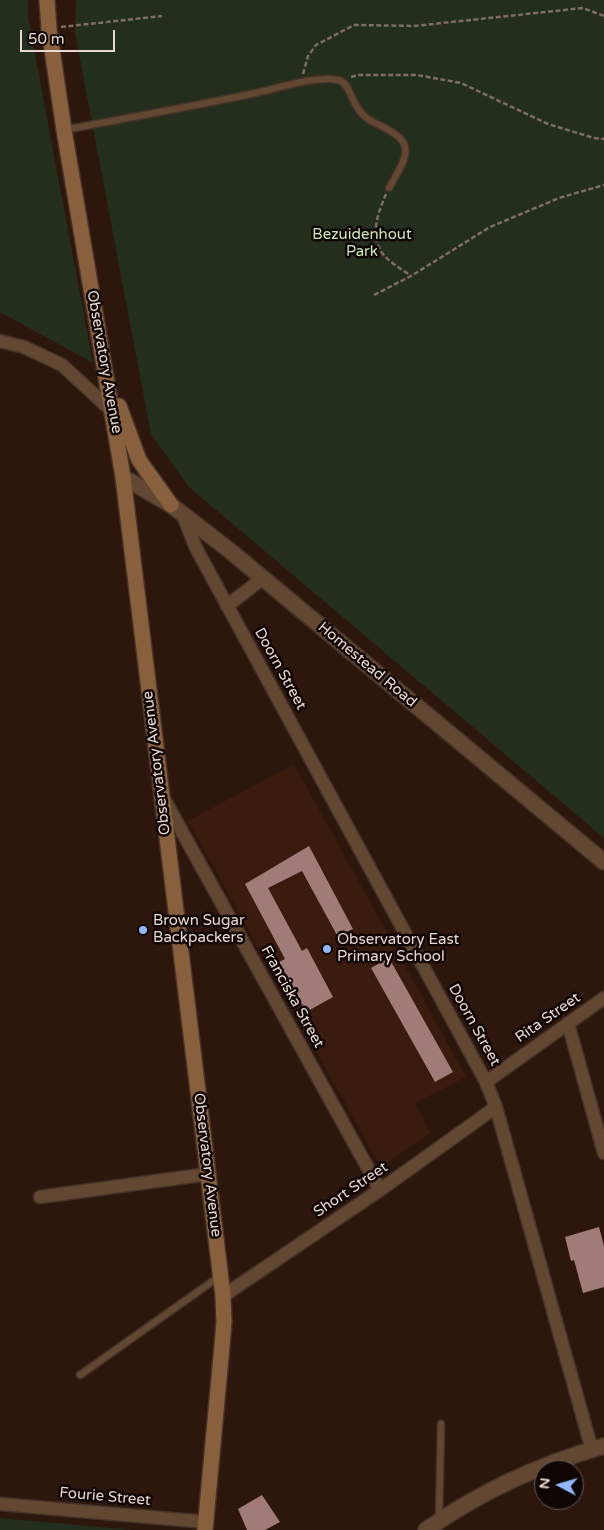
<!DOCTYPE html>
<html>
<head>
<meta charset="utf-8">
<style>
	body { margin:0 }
	#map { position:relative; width:604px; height:1530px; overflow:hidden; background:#2d170c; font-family:"Varela Round",sans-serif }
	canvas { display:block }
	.north { position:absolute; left:534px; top:1460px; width:50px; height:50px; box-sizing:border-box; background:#0f0603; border:1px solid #665a55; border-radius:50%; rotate:276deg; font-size:14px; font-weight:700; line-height:20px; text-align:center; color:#e8d8d1 }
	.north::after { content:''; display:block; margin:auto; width:18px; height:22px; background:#92b7fd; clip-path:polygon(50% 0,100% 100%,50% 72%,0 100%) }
	.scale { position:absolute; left:20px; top:30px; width:95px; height:22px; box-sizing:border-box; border:2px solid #e8d8d1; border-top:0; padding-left:6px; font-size:15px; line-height:18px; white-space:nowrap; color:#e8d8d1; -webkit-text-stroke:4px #0f0603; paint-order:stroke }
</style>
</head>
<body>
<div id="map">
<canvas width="604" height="1530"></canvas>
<div class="north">N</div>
<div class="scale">50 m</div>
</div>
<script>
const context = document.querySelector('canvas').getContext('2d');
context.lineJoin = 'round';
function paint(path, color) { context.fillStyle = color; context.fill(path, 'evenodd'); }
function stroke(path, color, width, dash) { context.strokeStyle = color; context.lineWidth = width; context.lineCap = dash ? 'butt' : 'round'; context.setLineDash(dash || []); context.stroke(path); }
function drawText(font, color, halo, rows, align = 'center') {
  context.font = font + ' "Varela Round",sans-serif'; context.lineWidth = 5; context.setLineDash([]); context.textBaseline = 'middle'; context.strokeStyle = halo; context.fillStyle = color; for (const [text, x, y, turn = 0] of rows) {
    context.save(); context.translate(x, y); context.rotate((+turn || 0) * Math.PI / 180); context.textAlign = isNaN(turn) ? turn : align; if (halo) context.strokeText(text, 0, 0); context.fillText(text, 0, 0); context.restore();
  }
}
paint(new Path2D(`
	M294 764 466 1077 415 1103 430 1133 381 1167 188 821Z`), '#391c0e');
paint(new Path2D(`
	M0 0H28V17L93 363 0 312Z
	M76 0H604V838L189 487 151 434 75 33Z
	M0 1518 133 1530H0Z`), '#242e1c');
paint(new Path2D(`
	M309 846 353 929 338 937 302 871 268 888 302 951 307 948 333 997 306 1012 279 962 285 959 245 884Z
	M389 958 453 1072 435 1082 371 968Z
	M599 1227 604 1246V1287L583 1293 574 1260 571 1261 565 1237Z
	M262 1495 280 1522 265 1530H247L238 1509Z`), '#a17b78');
const service = new Path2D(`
	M64 130C127 118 189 107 251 94 272 90 323 73 341 81 352 86 351 111 373 122 416 142 411 150 389 188
	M80 1375 220 1276
	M439 1520 441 1424`);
const minor = new Path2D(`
	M0 341 24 347 62 365 113 412
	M182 513 196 548 209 572 486 1082 496 1107 592 1450
	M227 606 263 578
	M164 799 380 1190
	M568 1023 604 1153
	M486 1082 604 998
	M40 1197 208 1174
	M223 1296 380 1190 496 1107
	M0 1504 206 1522`);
const tertiary = new Path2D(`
	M123 477 171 505 229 550 604 862
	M426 1530C480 1492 541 1464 604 1446`);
const secondary = new Path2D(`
	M47 0 49 29 64 130 123 477 223 1296 224 1322 222 1346 205 1530
	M119 406 139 460 171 505`);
stroke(service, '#473228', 9);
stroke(minor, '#473228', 15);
stroke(tertiary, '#473228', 18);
stroke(secondary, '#473228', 18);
stroke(new Path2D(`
	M61 27 162 16
	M303 74 308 56 316 45 354 25 414 26 583 8 604 16
	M351 77 359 75H417L461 83 548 124 594 138 604 139
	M386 194C378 213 369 236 383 254 390 263 402 269 411 276
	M374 295 411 276 490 227 559 198 604 185`), '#7f6c62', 2.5, [5, 2.5]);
stroke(service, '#624833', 6);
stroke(minor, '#624833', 12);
stroke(tertiary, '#624833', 15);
stroke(secondary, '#89603d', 15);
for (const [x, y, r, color] of [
	[143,930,5,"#92b7fd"],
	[327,949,5,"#92b7fd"]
]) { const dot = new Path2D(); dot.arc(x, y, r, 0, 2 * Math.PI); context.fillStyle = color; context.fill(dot); stroke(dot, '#0f0603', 2); }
drawText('15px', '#cae8b3', '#0f0603', [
	["Bezuidenhout",362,235],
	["Park",362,252]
]);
drawText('15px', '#e8d8d1', '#0f0603', [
	["Observatory Avenue",104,362,80],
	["Homestead Road",367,665,40],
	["Doorn Street",280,669,61],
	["Observatory Avenue",157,763,-97],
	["Franciska Street",292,997,61],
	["Rita Street",548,1018,-35],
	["Doorn Street",474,1025,61],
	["Observatory Avenue",207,1165,83],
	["Short Street",351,1190,-34],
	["Fourie Street",105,1497,5]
]);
drawText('15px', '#e8d8d1', '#0f0603', [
	["Brown Sugar",153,921],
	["Backpackers",153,938],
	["Observatory East",337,940],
	["Primary School",337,957]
], 'left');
</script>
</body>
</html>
